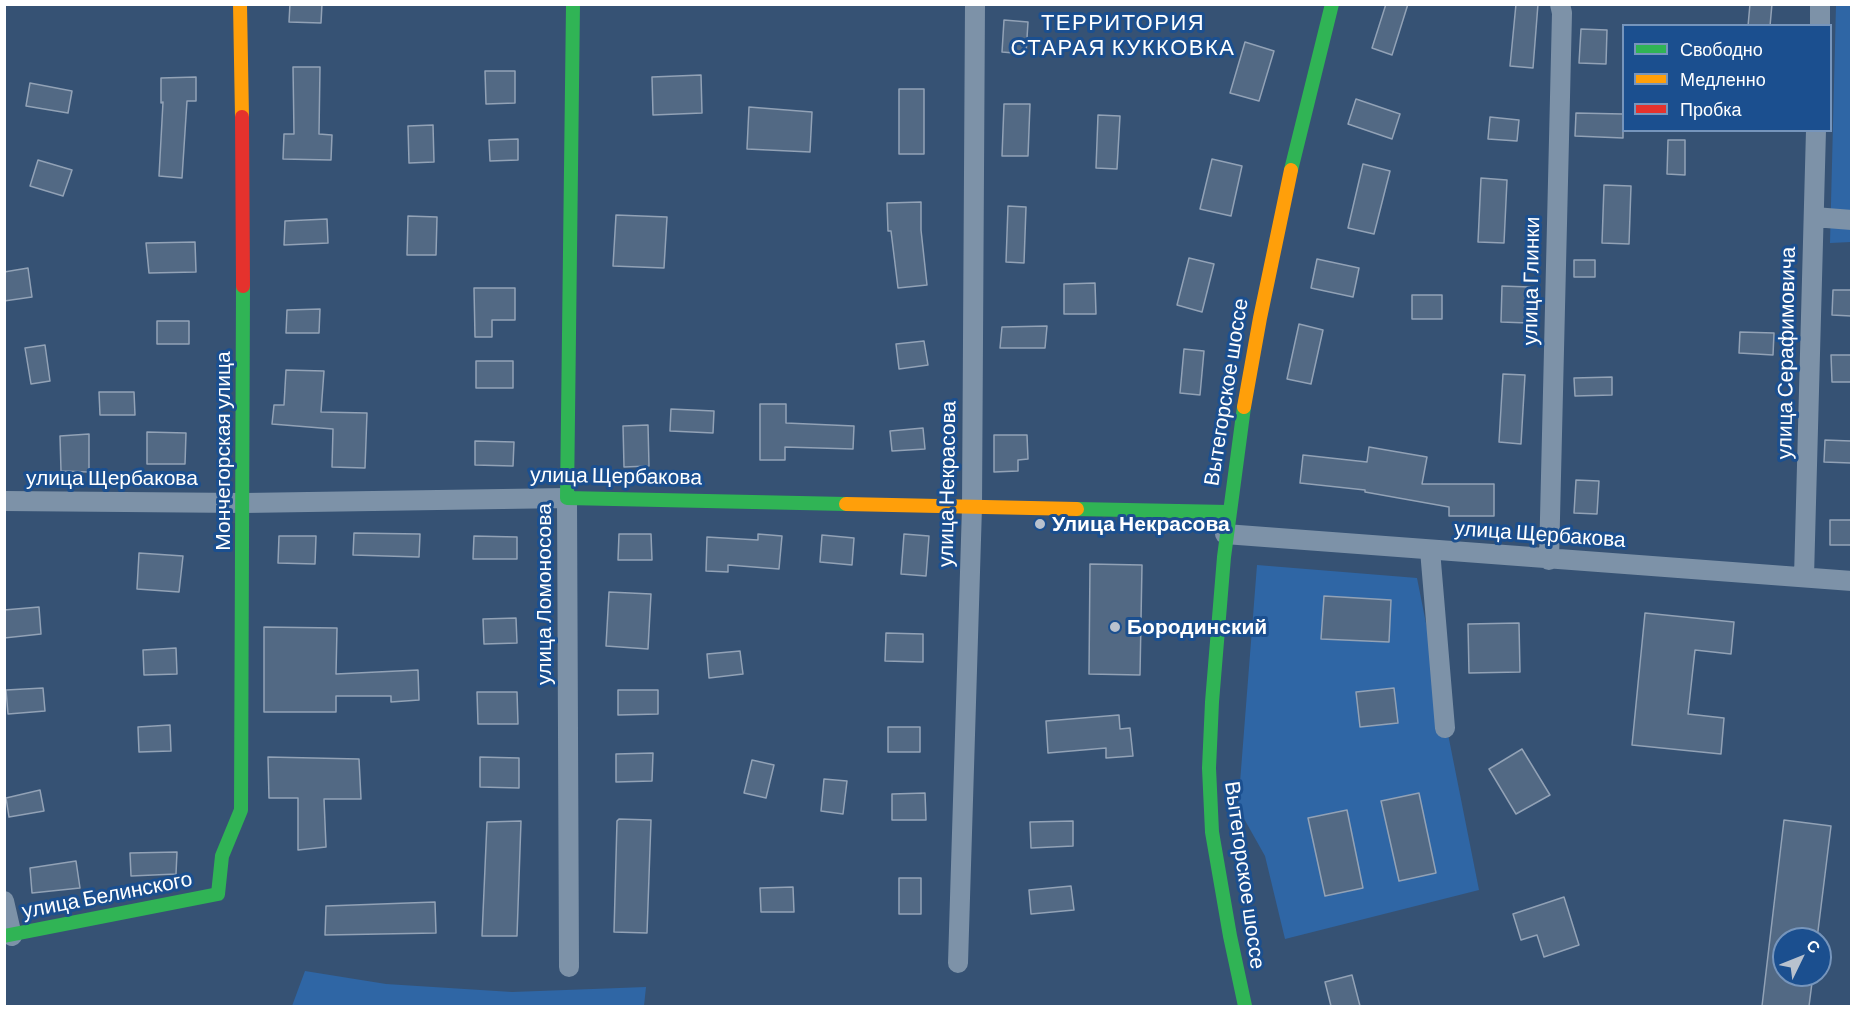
<!DOCTYPE html>
<html>
<head>
<meta charset="utf-8">
<style>
	body { margin:0 }
	#map { position:relative; width:1856px; height:1011px; overflow:hidden; background:#365274; font-family:Barlow,sans-serif }
	canvas { display:block }
	.frame { position:absolute; inset:0; border:6px solid #fff; pointer-events:none }
	.legend { position:absolute; left:1622px; top:24px; width:210px; height:108px; box-sizing:border-box; background:#1b4f8f; border:2px solid #7695bc; margin:0; padding:8px 10px; list-style:none; font-size:18px; color:#fff }
	.legend li { display:flex; align-items:center; gap:12px; height:30px }
	.legend b { width:30px; border:2px solid #7695bc }
	.north { position:absolute; left:1772px; top:927px; width:60px; height:60px; box-sizing:border-box; background:#1b4f8f; border:2px solid #7695bc; border-radius:50%; rotate:47deg; font-size:16px; font-weight:700; line-height:24px; text-align:center; color:#fff }
	.north::after { content:''; display:block; margin:auto; width:21px; height:27px; background:#b9c2ce; clip-path:polygon(50% 0,100% 100%,50% 72%,0 100%) }
</style>
</head>
<body>
<div id="map">
<canvas width="1856" height="1011"></canvas>
<div class="frame"></div>
<ul class="legend">
<li><b style="height:8px;background:#30b455"></b>Свободно</li>
<li><b style="height:8px;background:#ff9f0a"></b>Медленно</li>
<li><b style="height:8px;background:#e5322d"></b>Пробка</li>
</ul>
<div class="north">С</div>
</div>
<script>
const context = document.querySelector('canvas').getContext('2d');
context.lineJoin = 'round';
function paint(path, color) { context.fillStyle = color; context.fill(path, 'evenodd'); }
function stroke(path, color, width, dash) { context.strokeStyle = color; context.lineWidth = width; context.lineCap = dash ? 'butt' : 'round'; context.setLineDash(dash || []); context.stroke(path); }
function drawText(font, color, halo, rows, align = 'center') {
  context.font = font + ' Barlow,sans-serif'; context.lineWidth = 6; context.setLineDash([]); context.textBaseline = 'middle'; context.strokeStyle = halo; context.fillStyle = color; for (const [text, x, y, turn = 0] of rows) {
    context.save(); context.translate(x, y); context.rotate((+turn || 0) * Math.PI / 180); context.textAlign = isNaN(turn) ? turn : align; if (halo) context.strokeText(text, 0, 0); context.fillText(text, 0, 0); context.restore();
  }
}
paint(new Path2D(`
	M1836 5H1851V242L1830 243Z
	M1257 565 1417 578 1479 890 1285 939 1265 856 1238 808Z
	M305 971 386 984 512 992 646 987 644 1006H292Z`), '#2f66a5');
const building = new Path2D(`
	M290 4H322L321 23 289 22Z
	M1386 4H1408L1392 55 1372 48Z
	M1516 4H1538L1533 68 1510 66Z
	M1750 4H1772L1770 26H1748Z
	M1004 20 1028 22 1026 54 1002 52Z
	M1581 29 1607 30 1606 64 1579 63Z
	M1245 42 1274 51 1259 101 1230 93Z
	M293 67H320L319 134 332 135 331 160 283 159 284 134H294Z
	M485 71H515V103L486 104Z
	M701 75 702 113 653 115 652 77Z
	M196 77V101H187L182 178 159 176 163 102 161 103V78Z
	M30 83 72 91 68 113 26 106Z
	M899 89H924V154H899Z
	M1356 99 1400 114 1392 139 1348 124Z
	M1004 104H1030L1028 156H1002Z
	M749 107 812 112 810 152 747 149Z
	M1576 113 1623 114V138L1575 136Z
	M1098 115 1120 116 1117 169 1096 168Z
	M1490 117 1519 120 1517 141 1488 139Z
	M433 125 434 162 409 163 408 126Z
	M518 139V160L490 161 489 140Z
	M1668 140H1685V175L1667 174Z
	M1212 159 1242 166 1231 216 1200 209Z
	M38 160 72 170 63 196 30 186Z
	M1363 164 1390 171 1374 234 1348 228Z
	M1481 178 1507 180 1504 243 1478 242Z
	M1604 185 1631 186 1629 244 1602 243Z
	M921 202V230L927 285 898 288 891 231H888L887 203Z
	M1008 206 1026 207 1024 263 1006 262Z
	M616 215 667 217 664 268 613 266Z
	M408 216 437 217 436 255H407Z
	M327 219 328 243 284 245 285 221Z
	M195 242 196 272 149 273 146 243Z
	M1189 258 1214 264 1202 312 1177 305Z
	M1317 259 1359 268 1353 297 1311 288Z
	M1574 260H1595V277H1574Z
	M28 268 32 297 4 301V272Z
	M1095 283 1096 314H1064V284Z
	M1502 286 1530 287 1528 323 1501 322Z
	M474 288H515V320H492V337H475Z
	M1833 290H1851V316L1832 315Z
	M1412 295H1442V319H1412Z
	M320 309 319 333H286L287 310Z
	M157 321H189V344H157Z
	M1299 324 1323 330 1311 384 1287 379Z
	M1047 326 1045 348H1000L1002 327Z
	M1740 332 1774 333 1773 355 1739 353Z
	M924 341 928 365 899 369 896 344Z
	M45 345 50 381 31 384 25 348Z
	M1184 349 1204 351 1200 395 1180 393Z
	M1831 355H1851V382H1832Z
	M476 361H513V388H476Z
	M286 370 324 371 321 412 367 413 365 468 332 467 333 429 272 424 274 405H284Z
	M1503 374 1525 375 1521 444 1499 442Z
	M1612 377V395L1575 396 1574 378Z
	M99 392H134L135 415H100Z
	M760 404H786V423L854 426 853 449 785 447V460H760Z
	M671 409 714 411 713 433 670 431Z
	M648 425 649 466 624 467 623 426Z
	M923 428 925 449 892 451 890 431Z
	M147 432 186 433 185 464H147Z
	M89 434V472L61 471 60 436Z
	M994 435H1027L1028 459 1018 460V471L994 472Z
	M1825 440 1851 441V463L1824 462Z
	M475 441 514 442 513 466 475 465Z
	M1369 447 1427 457 1422 484H1494V516H1449V507L1365 492V490L1300 483 1303 455 1367 462Z
	M1576 480 1599 481 1597 514 1574 513Z
	M1830 520H1851V545H1830Z
	M354 533 420 534 419 557 353 555Z
	M619 534H651L652 560H618Z
	M758 534 782 536 779 569 728 565V572L706 571 707 537 758 540Z
	M904 534 929 536 926 576 901 574Z
	M822 535 854 538 852 565 820 562Z
	M279 536H316L315 564 278 563Z
	M474 536 517 537V559H473Z
	M139 553 183 556 179 592 137 589Z
	M1090 564 1142 565 1140 675 1089 674Z
	M609 592 651 594 648 649 606 646Z
	M1324 596 1391 600 1389 642 1321 639Z
	M39 607 41 634 4 638V610Z
	M1645 613 1734 622 1731 654 1695 650 1688 714 1724 718 1721 754 1632 745Z
	M516 618 517 643 484 644 483 619Z
	M1519 623 1520 672 1469 673 1468 624Z
	M264 627 337 628 336 674 418 670 419 700 391 702V696H336V712H264Z
	M886 633 923 634V662L885 661Z
	M176 648 177 674 144 675 143 650Z
	M740 651 743 674 709 678 707 654Z
	M43 688 45 711 8 714 6 690Z
	M1394 688 1398 723 1360 727 1356 692Z
	M618 690H658V714L618 715Z
	M477 692H517L518 724H478Z
	M1119 715 1120 729 1130 728 1133 756 1106 758V748L1048 753 1046 721Z
	M170 725 171 751 139 752 138 727Z
	M888 727H920V752H888Z
	M1522 749 1550 795 1516 814 1489 769Z
	M653 753 652 781 616 782V754Z
	M268 757 359 759 361 799H324L326 847 298 850V798H269Z
	M480 757 519 758V788L480 787Z
	M752 760 774 765 766 798 744 793Z
	M824 779 847 781 843 814 821 811Z
	M40 790 44 811 9 817 6 798Z
	M925 793 926 820H892V794Z
	M1419 793 1436 873 1399 881 1381 801Z
	M1347 810 1363 888 1325 896 1308 818Z
	M619 819 651 820 647 933 614 932 617 821Z
	M1784 820 1831 826 1817 939H1784V975H1813L1809 1006H1762Z
	M521 821 517 936H482L487 822Z
	M1073 821V846L1031 848 1030 822Z
	M177 852 176 874 131 876 130 853Z
	M76 861 80 888 32 893 30 868Z
	M899 878H921V914H899Z
	M1071 886 1074 910 1031 914 1029 890Z
	M793 887 794 912H761L760 888Z
	M1564 897 1579 945 1544 957 1537 935 1521 940 1513 914Z
	M435 902 436 933 325 935 326 906Z
	M1352 975 1360 1006H1331L1325 982Z`);
paint(building, '#526984');
stroke(building, '#92a2b6', 1.5);
stroke(new Path2D(`
	M1820 26V4
	M1814 217 1852 220
	M4 501 244 503 567 498 569 967
	M1225 534 1852 581
	M1430 550 1445 728
	M1549 560 1562 13 1560 4
	M1804 577 1816 130
	M4 901 12 936
	M958 963 972 507 975 4`), '#7d92a8', 20);
stroke(new Path2D(`
	M573 4 567 498 846 504
	M1291 170 1332 4
	M1244 407 1224 557 1212 702 1209 768 1212 832 1230 936 1245 1006
	M1077 509 1228 512
	M4 936 218 894 222 856 241 810 243 286`), '#30b455', 14);
stroke(new Path2D(`
	M240 4 242 117
	M1244 407 1260 318 1291 170
	M846 504 1077 509`), '#ff9f0a', 14);
stroke(new Path2D(`
	M242 117 243 286`), '#e5322d', 14);
for (const [x, y, r, color] of [
	[1040,524,6,"#b9c2ce"],
	[1115,627,6,"#b9c2ce"]
]) { const dot = new Path2D(); dot.arc(x, y, r, 0, 2 * Math.PI); context.fillStyle = color; context.fill(dot); stroke(dot, '#1b4f8f', 2); }
drawText('21px', '#fff', '#1b4f8f', [
	["улица Глинки",1531,281,-89],
	["улица Серафимовича",1786,353,-89],
	["Вытегорское шоссе",1226,392,-81],
	["Мончегорская улица",223,451,-90],
	["улица Щербакова",616,476,1],
	["улица Щербакова",112,478],
	["улица Некрасова",947,484,-89],
	["улица Щербакова",1540,534,4],
	["улица Ломоносова",544,594,-90],
	["Вытегорское шоссе",1245,875,82],
	["улица Белинского",107,895,-11]
]);
drawText('bold 21px', '#fff', '#1b4f8f', [
	["Улица Некрасова",1052,524],
	["Бородинский",1127,627]
], 'left');
context.letterSpacing = '1.5px';
drawText('22px', '#fff', '#1b4f8f', [
	["ТЕРРИТОРИЯ",1123,23],
	["СТАРАЯ КУККОВКА",1123,48]
]);
context.letterSpacing = '0px';
</script>
</body>
</html>
